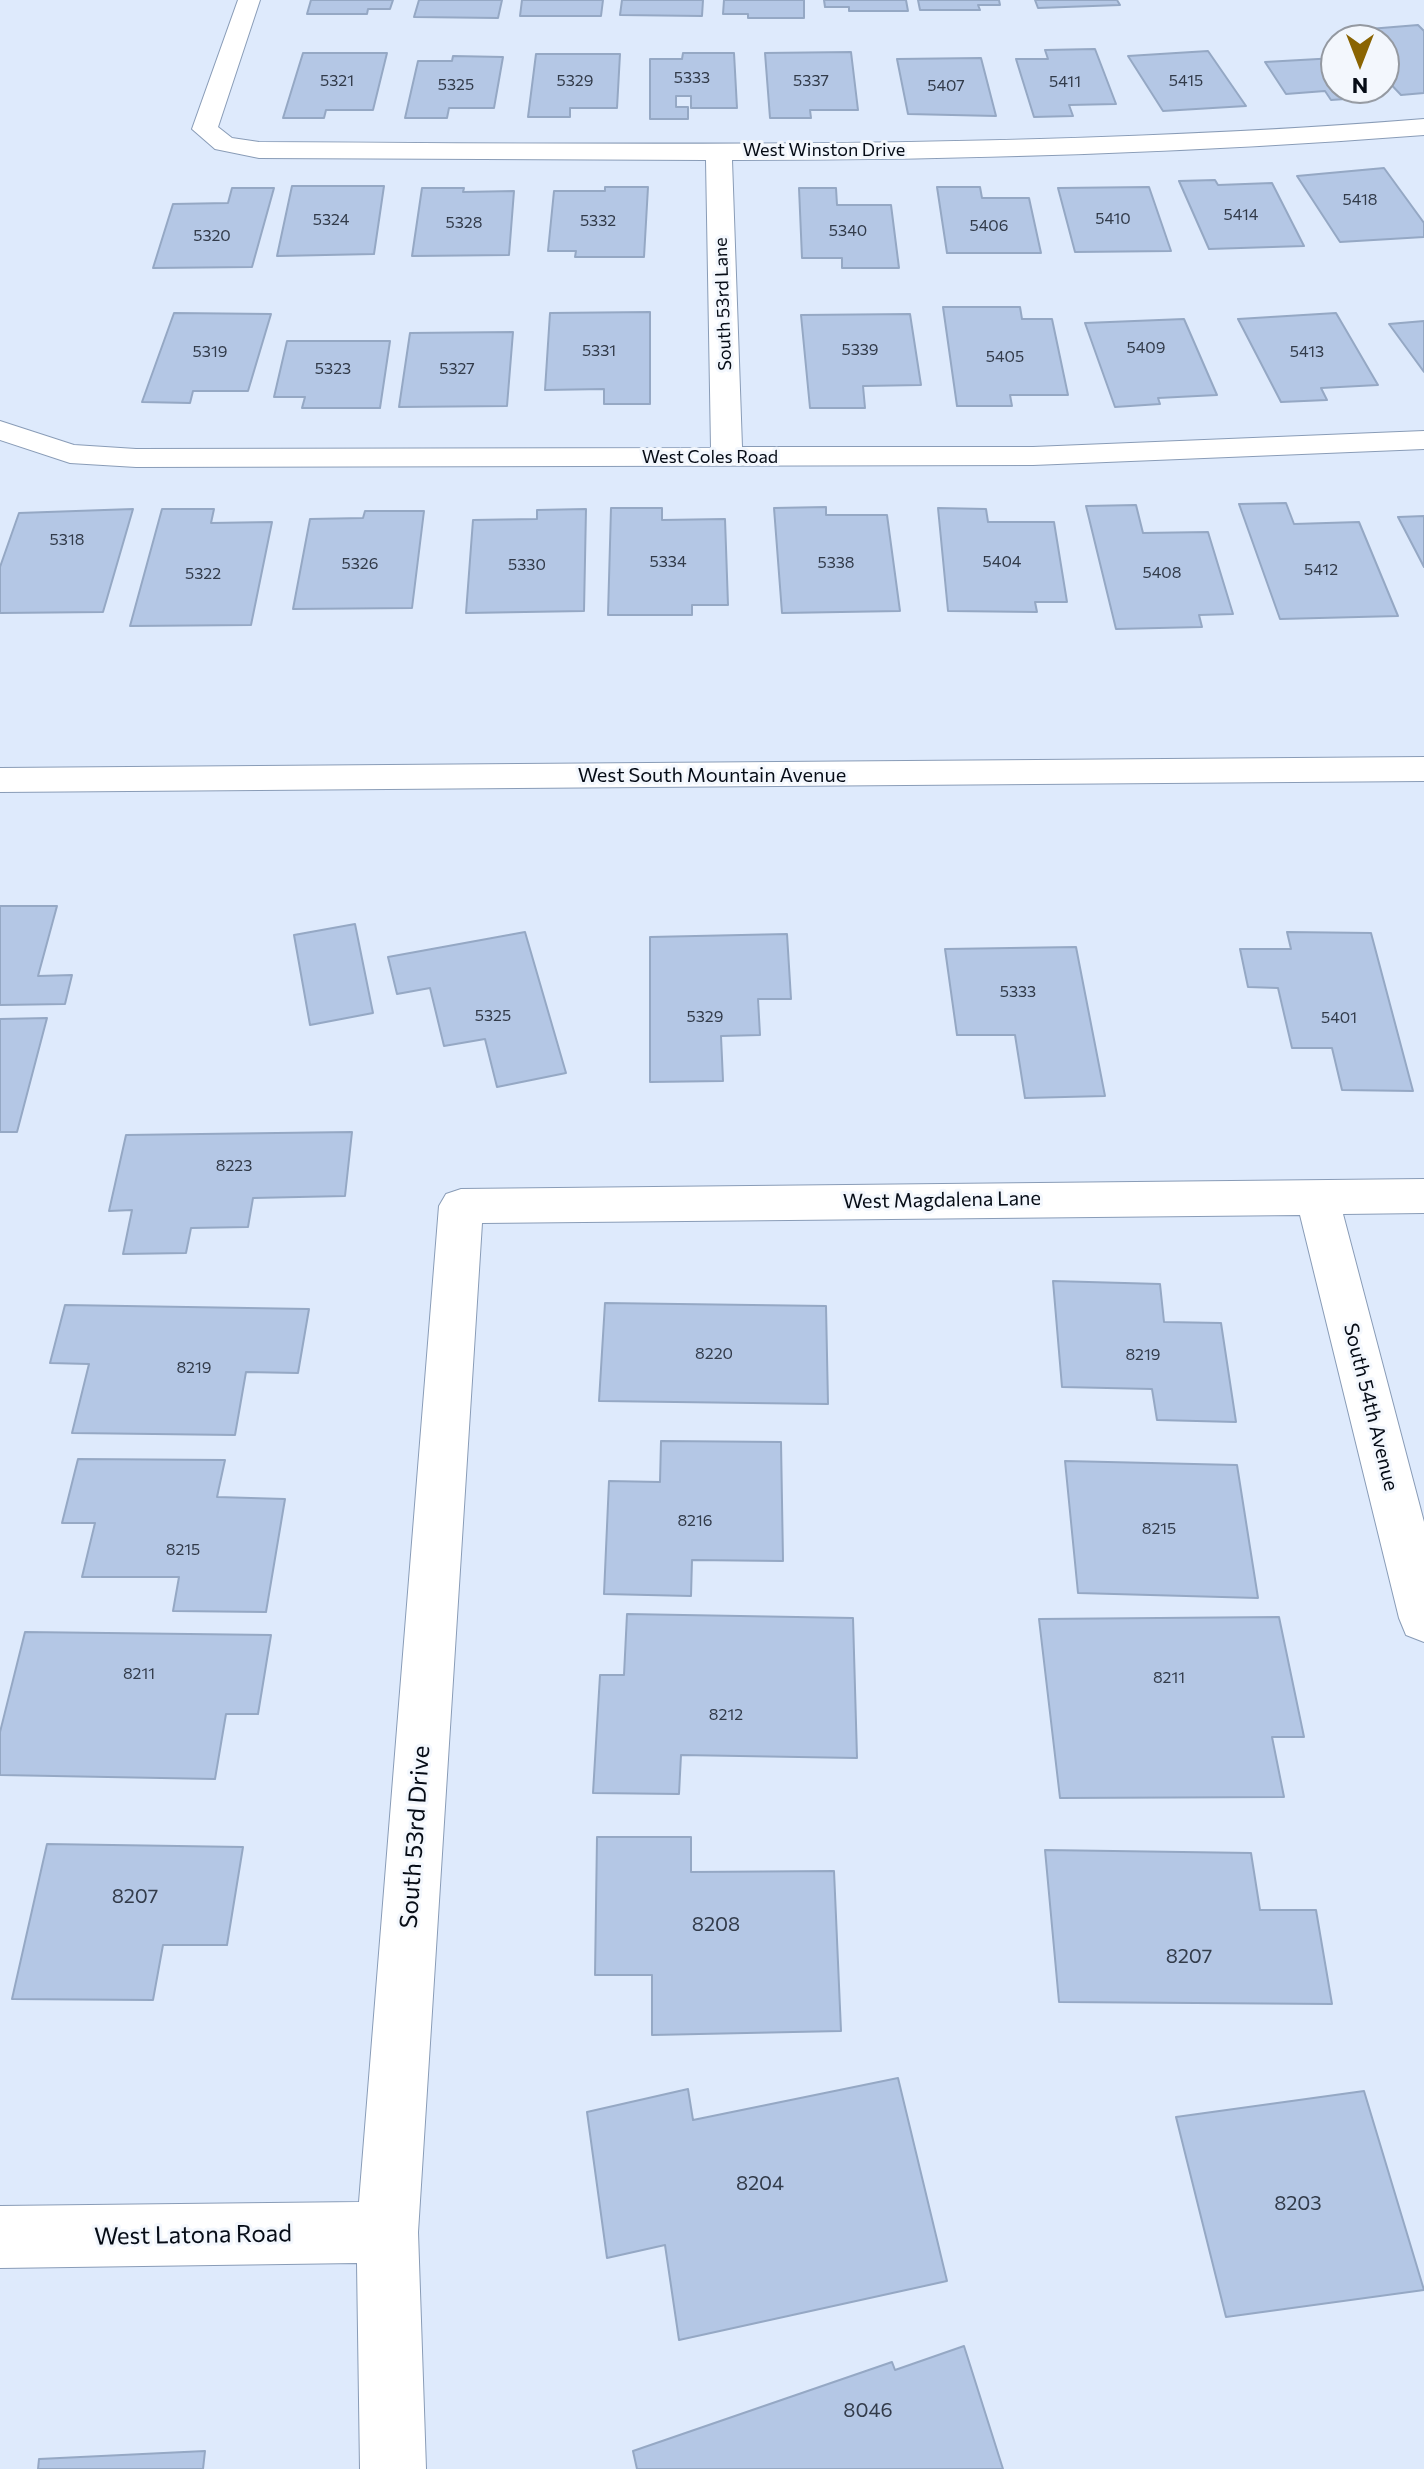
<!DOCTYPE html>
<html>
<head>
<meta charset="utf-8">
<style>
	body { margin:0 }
	#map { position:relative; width:1424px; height:2469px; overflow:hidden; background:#deeafc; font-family:Commissioner,sans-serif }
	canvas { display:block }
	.north { position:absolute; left:1320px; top:24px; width:80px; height:80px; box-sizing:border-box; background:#f3f7fd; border:2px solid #9499a1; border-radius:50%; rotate:180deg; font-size:22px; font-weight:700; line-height:32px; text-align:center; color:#060c16 }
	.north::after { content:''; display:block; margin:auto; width:28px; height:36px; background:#8a6402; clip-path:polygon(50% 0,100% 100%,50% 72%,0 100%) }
</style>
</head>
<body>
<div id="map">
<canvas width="1424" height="2469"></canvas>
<div class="north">N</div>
</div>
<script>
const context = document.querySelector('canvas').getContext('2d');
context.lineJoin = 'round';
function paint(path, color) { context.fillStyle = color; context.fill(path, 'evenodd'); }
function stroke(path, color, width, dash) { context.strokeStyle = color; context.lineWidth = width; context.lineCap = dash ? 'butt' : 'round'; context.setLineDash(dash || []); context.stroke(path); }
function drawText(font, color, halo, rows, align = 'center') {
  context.font = font + ' Commissioner,sans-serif'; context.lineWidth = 6; context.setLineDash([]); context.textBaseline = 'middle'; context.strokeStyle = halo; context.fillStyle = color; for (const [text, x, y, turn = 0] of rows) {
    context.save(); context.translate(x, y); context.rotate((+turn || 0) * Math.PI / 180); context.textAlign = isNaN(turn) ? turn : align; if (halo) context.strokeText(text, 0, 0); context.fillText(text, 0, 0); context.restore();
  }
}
const building = new Path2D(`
	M311 0H393L390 9H368L367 14H307Z
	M419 0H502L498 18 414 17Z
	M522 0H603L601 16H520Z
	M622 0H703L702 16 620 15Z
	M724 0H804V18H748V14H723Z
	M824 0H906L908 11H849V7H825Z
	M918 0H999L1000 5H978L980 10H920Z
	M1035 0H1117L1120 5 1038 8Z
	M1418 25 1424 31V93L1401 95 1384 77V40L1347 39 1376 36 1369 29Z
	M1095 49 1116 104 1069 105 1073 116 1034 117 1016 59H1048L1045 50Z
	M1208 51 1246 106 1163 111 1128 56Z
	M851 52 858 110H810L811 118H770L765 53Z
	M303 53H387L373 110H326L324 118H283Z
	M683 53H734L737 108H691V96H676V107H688V119H650V59H682Z
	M536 54H620L617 108H570V117H528Z
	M453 56 503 57 494 108H449L447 118H405L418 61H452Z
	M981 58 996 116 908 114 897 59Z
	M1336 58V88H1366L1373 97 1331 100 1325 91 1286 94 1265 62Z
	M1384 168 1424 223V237L1340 242 1297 176Z
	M1215 180 1218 185 1272 183 1304 246 1209 249 1179 181Z
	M292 186H384L374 254 277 256Z
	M605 187H648L644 257H575L576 251H548L554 191H605Z
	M937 187H980L982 198H1029L1041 253H947Z
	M1149 187 1171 251 1075 252 1058 188Z
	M232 188H274L252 267 153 268 173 204 228 203Z
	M422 188H464L463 192 514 191 509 255 412 256Z
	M799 188H836L837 205H891L899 268H842V258H802Z
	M943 307H1020L1022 319H1052L1068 395H1010L1012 406H957Z
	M650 312V404H604V389L545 390 550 313Z
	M174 313 271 314 248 391H193L190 403 142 402Z
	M1336 313 1378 385 1321 388 1327 400 1281 402 1238 319Z
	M910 314 921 385 863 386 865 408H810L801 315Z
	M1184 319 1217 395 1158 398 1160 404 1115 407 1085 323Z
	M1424 321V372L1389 324Z
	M513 332 507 406 399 407 410 333Z
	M287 341H390L380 408H302L305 397H274Z
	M1286 503 1294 524 1359 522 1398 616 1280 619 1239 504Z
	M1136 505 1143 533 1208 532 1233 614 1199 615 1202 627 1116 629 1086 506Z
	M826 507V515H887L900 611 782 613 774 508Z
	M611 508H662V520L725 519 728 605H692V615H608Z
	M938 508 986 509 988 522H1054L1067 602H1035L1037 612 948 611Z
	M133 509 103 612 0 613V567L19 513Z
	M162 509H214L211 523 272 522 251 625 130 626Z
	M586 509 584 611 466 613 473 520 537 519V510Z
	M365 511H424L412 608 293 609 310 519 363 518Z
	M1424 516V567L1398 517Z
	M0 906H57L38 976 72 975 65 1004 0 1005Z
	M355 924 373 1013 310 1025 294 935Z
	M525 932 566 1073 497 1087 485 1039 444 1046 430 988 397 994 388 957Z
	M1287 932 1371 933 1413 1091 1342 1090 1332 1048H1292L1278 988 1248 987 1240 949H1291Z
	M787 934 791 999H758L760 1035 721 1036 723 1081 650 1082V937Z
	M1076 947 1105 1096 1025 1098 1015 1035H957L945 949Z
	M47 1018 17 1132H0V1019Z
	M352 1132 345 1196 253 1198 248 1227 191 1228 186 1253 123 1254 132 1210 109 1211 126 1135Z
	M1053 1281 1160 1284 1164 1322 1221 1323 1236 1422 1157 1420 1152 1389 1062 1387Z
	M605 1303 826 1306 828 1404 599 1401Z
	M65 1305 309 1309 298 1373 246 1372 235 1435 72 1433 89 1364 50 1363Z
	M661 1441 781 1442 783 1561 692 1560 691 1596 604 1594 609 1481 660 1482Z
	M78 1459 225 1460 217 1497 285 1499 266 1612 173 1611 179 1577H82L95 1523H62Z
	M1065 1461 1237 1465 1258 1598 1078 1593Z
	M627 1614 853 1618 857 1758 681 1755 679 1794 593 1793 600 1675H624Z
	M1279 1617 1304 1737H1272L1284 1797 1060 1798 1039 1619Z
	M25 1632 271 1635 258 1714H226L215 1779 0 1775V1732Z
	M597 1837H691V1872L834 1871 841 2031 652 2035V1975H595Z
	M47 1844 243 1847 227 1945H163L153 2000 12 1999Z
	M1045 1850 1251 1853 1260 1910H1316L1332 2004 1059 2002Z
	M898 2078 947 2281 679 2340 665 2245 607 2258 587 2112 688 2089 693 2120Z
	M1364 2091 1424 2290 1226 2317 1176 2117Z
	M964 2346 1003 2469H637L633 2451 892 2362 895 2370Z
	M205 2451 203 2469H38L39 2459Z`);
paint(building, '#b4c7e5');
stroke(building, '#95a8c4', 2);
const street = new Path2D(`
	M238 0H260L218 127 232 138 259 142C648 144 1035 150 1424 119V135C1193 153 963 160 732 160L742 447H1033L1424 431V449L1033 465 136 467 70 463 0 440V421L74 445 136 449 711 448 706 160 259 158 215 149 192 129Z
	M1424 1179V1213L1343 1214 1424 1522V1642L1406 1635 1399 1618 1300 1215 482 1223 418 2232 426 2469H360L357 2263 0 2268V2206L359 2202 439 1206 446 1194 461 1189Z`);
const secondary = new Path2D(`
	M1424 757V781L0 792V768Z`);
stroke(street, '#899cb7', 2);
stroke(secondary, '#899cb7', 2);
paint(street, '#fff');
paint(secondary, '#fff');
drawText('16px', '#323b4a', null, [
	["5333",692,78],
	["5321",337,81],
	["5329",575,81],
	["5337",811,81],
	["5415",1186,81],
	["5411",1065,82],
	["5325",456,85],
	["5407",946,86],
	["5418",1360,200],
	["5414",1241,215],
	["5410",1113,219],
	["5324",331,220],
	["5332",598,221],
	["5328",464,223],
	["5406",989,226],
	["5340",848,231],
	["5320",212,236],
	["5409",1146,348],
	["5339",860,350],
	["5331",599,351],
	["5319",210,352],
	["5413",1307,352],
	["5405",1005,357],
	["5323",333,369],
	["5327",457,369],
	["5318",67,540],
	["5334",668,562],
	["5404",1002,562],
	["5338",836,563],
	["5326",360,564],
	["5330",527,565],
	["5412",1321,570],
	["5408",1162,573],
	["5322",203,574],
	["5333",1018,992],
	["5325",493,1016],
	["5329",705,1017],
	["5401",1339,1018],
	["8223",234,1166],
	["8220",714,1354],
	["8219",1143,1355],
	["8219",194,1368],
	["8216",695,1521],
	["8215",1159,1529],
	["8215",183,1550],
	["8211",139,1674],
	["8211",1169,1678],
	["8212",726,1715]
]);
drawText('18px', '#060c16', '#f3f7fd', [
	["West Winston Drive",824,150],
	["South 53rd Lane",723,304,-92],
	["West Coles Road",710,457]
]);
drawText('20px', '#060c16', '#f3f7fd', [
	["West South Mountain Avenue",712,775],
	["West Magdalena Lane",942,1200,-1],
	["South 54th Avenue",1371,1407,76]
]);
drawText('20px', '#323b4a', null, [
	["8207",135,1896],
	["8208",716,1924],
	["8207",1189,1956],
	["8204",760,2183],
	["8203",1298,2203],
	["8046",868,2410]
]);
drawText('24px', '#060c16', '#f3f7fd', [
	["South 53rd Drive",415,1837,-86],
	["West Latona Road",193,2235,-1]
]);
</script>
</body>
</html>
